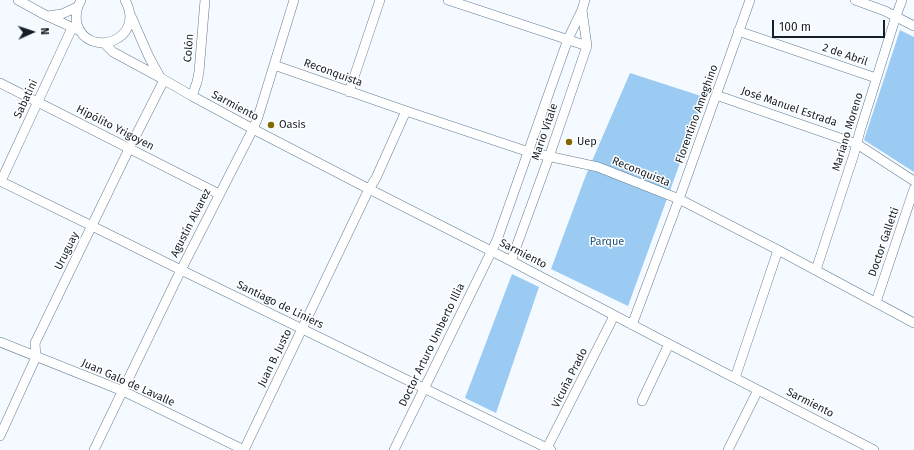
<!DOCTYPE html>
<html>
<head>
<meta charset="utf-8">
<style>
	body { margin:0 }
	#map { position:relative; width:914px; height:450px; overflow:hidden; background:#f4faff; font-family:"Fira Sans",sans-serif }
	canvas { display:block }
	.north { position:absolute; left:12px; top:12px; width:40px; height:40px; -webkit-text-stroke:3px #fff; paint-order:stroke; rotate:87deg; font-size:11px; font-weight:700; line-height:16px; text-align:center; color:#151f28 }
	.north::after { content:''; display:block; margin:auto; width:14px; height:18px; background:#151f28; clip-path:polygon(50% 0,100% 100%,50% 72%,0 100%) }
	.scale { position:absolute; left:772px; top:20px; width:113px; height:18px; box-sizing:border-box; border:2px solid #151f28; border-top:0; padding-left:5px; font-size:12px; line-height:14px; white-space:nowrap; color:#151f28; -webkit-text-stroke:3px #fff; paint-order:stroke }
</style>
</head>
<body>
<div id="map">
<canvas width="914" height="450"></canvas>
<div class="north">N</div>
<div class="scale">100 m</div>
</div>
<script>
const context = document.querySelector('canvas').getContext('2d');
context.lineJoin = 'round';
function paint(path, color) { context.fillStyle = color; context.fill(path, 'evenodd'); }
function stroke(path, color, width, dash) { context.strokeStyle = color; context.lineWidth = width; context.lineCap = dash ? 'butt' : 'round'; context.setLineDash(dash || []); context.stroke(path); }
function drawText(font, color, halo, rows, align = 'center') {
  context.font = font + ' "Fira Sans",sans-serif'; context.lineWidth = 3; context.setLineDash([]); context.textBaseline = 'middle'; context.strokeStyle = halo; context.fillStyle = color; for (const [text, x, y, turn = 0] of rows) {
    context.save(); context.translate(x, y); context.rotate((+turn || 0) * Math.PI / 180); context.textAlign = isNaN(turn) ? turn : align; if (halo) context.strokeText(text, 0, 0); context.fillText(text, 0, 0); context.restore();
  }
}
paint(new Path2D(`
	M900 30 914 37V172L864 140Z
	M630 73 704 97 628 306 551 269 586 175Z
	M512 274 539 287 496 413 465 398Z`), '#9bcbf2');
const minor = new Path2D(`
	M18 0 47 16 78 30
	M81 0C77 7 75 15 77 24 88 60 147 40 125 0
	M448 0 587 46
	M855 0 885 11 914 26
	M48 16 62 14 77 7
	M131 16 149 57 160 77
	M738 31 876 78
	M104 43 113 52 161 78 192 96 253 129 369 189 511 261 669 344 874 450
	M274 65 406 111 529 152 598 167 679 199 778 250 914 323
	M0 83 219 194
	M349 92 380 0
	M716 95 857 144 914 181
	M192 96 197 82 199 72 205 0
	M0 181 92 226 181 270 551 450
	M1 181 72 28
	M511 261 549 157 587 46 582 10
	M816 270 854 154 860 131 896 16 902 0
	M876 302 914 189
	M632 325 679 199 750 0
	M0 342 123 391 244 450
	M735 378 778 250
	M642 401 669 344
	M0 436 36 357 35 343 129 149 164 80
	M94 450 181 270 253 129 258 117 294 0
	M244 450 369 189 376 178 406 111
	M394 450 497 240 568 39 582 10 585 0
	M546 450 614 316
	M728 450 758 390`);
stroke(minor, '#637d92', 10);
stroke(minor, '#fff', 9);
for (const [x, y, r, color] of [
	[271,125,4,"#826a03"],
	[569,142,4,"#826a03"]
]) { const dot = new Path2D(); dot.arc(x, y, r, 0, 2 * Math.PI); context.fillStyle = color; context.fill(dot); stroke(dot, '#fff', 1.5); }
drawText('11px', '#151f28', '#fff', [
	["Colón",189,48,-86],
	["2 de Abril",845,55,19],
	["Reconquista",333,73,20],
	["Sabatini",26,99,-65],
	["Sarmiento",235,106,28],
	["José Manuel Estrada",789,107,19],
	["Florentino Ameghino",697,114,-70],
	["Hipólito Yrigoyen",115,128,27],
	["Mario Vitale",545,132,-71],
	["Mariano Moreno",848,132,-73],
	["Reconquista",641,172,22],
	["Agustín Alvarez",191,223,-63],
	["Doctor Galletti",884,242,-71],
	["Uruguay",67,251,-64],
	["Sarmiento",523,254,27],
	["Santiago de Liniers",280,305,26],
	["Doctor Arturo Umberto Illia",432,345,-64],
	["Juan B. Justo",275,358,-64],
	["Vicuña Prado",570,378,-63],
	["Juan Galo de Lavalle",128,383,24],
	["Sarmiento",810,403,27]
]);
drawText('11px', '#151f28', '#fff', [
	["Oasis",279,125],
	["Uep",577,142]
], 'left');
drawText('11px', '#18527a', '#fff', [
	["Parque",607,242]
]);
</script>
</body>
</html>
